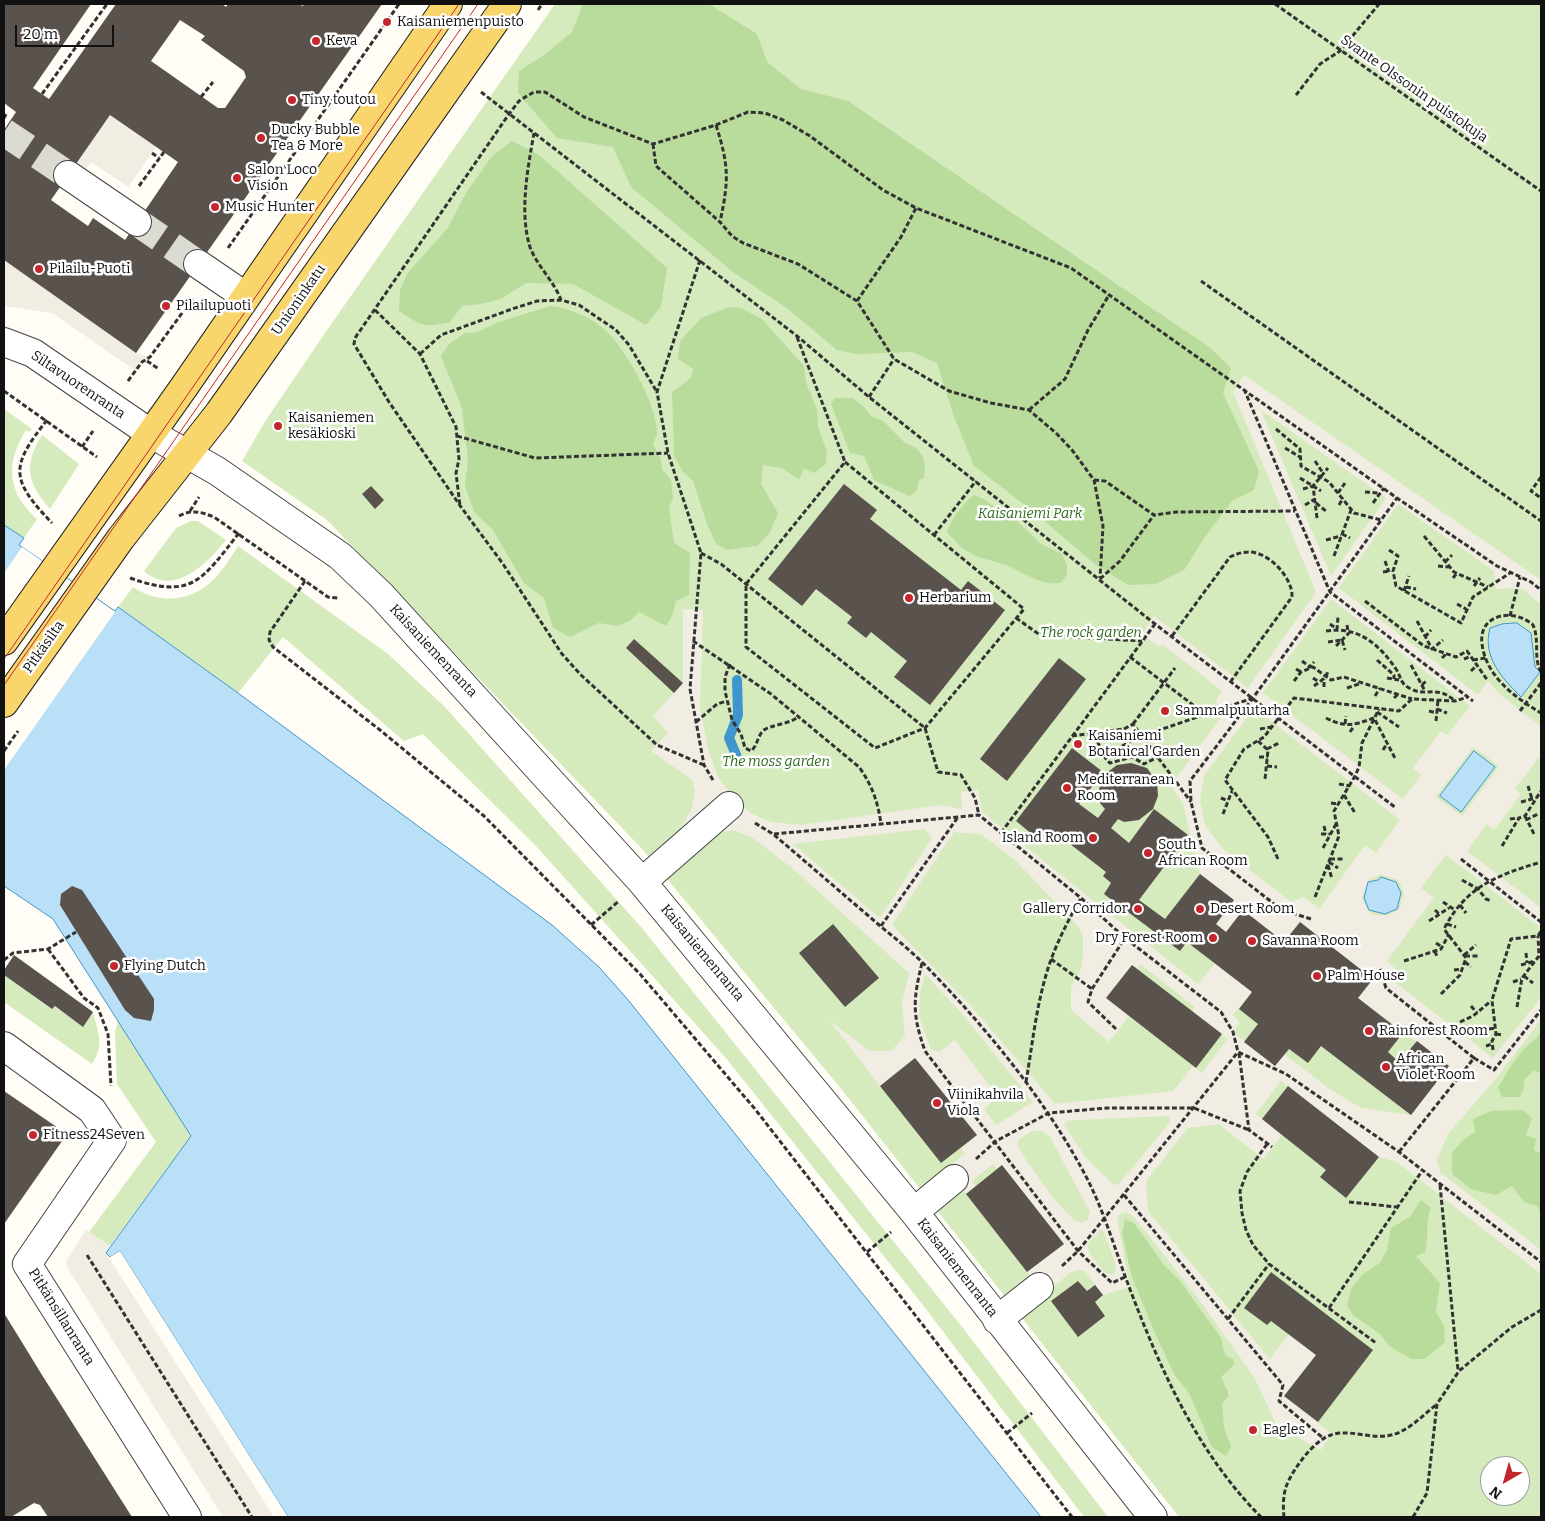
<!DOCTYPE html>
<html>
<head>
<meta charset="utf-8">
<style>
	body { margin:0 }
	#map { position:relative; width:1545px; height:1521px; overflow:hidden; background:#fffdf5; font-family:Bitter,serif }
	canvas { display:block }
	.frame { position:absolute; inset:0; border:5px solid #111; pointer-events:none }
	.north { position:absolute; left:1480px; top:1456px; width:50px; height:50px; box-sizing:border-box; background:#fff; border:1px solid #a0a0a0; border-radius:50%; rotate:218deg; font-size:14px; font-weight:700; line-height:20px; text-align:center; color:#111 }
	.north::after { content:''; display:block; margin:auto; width:18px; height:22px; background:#c4262e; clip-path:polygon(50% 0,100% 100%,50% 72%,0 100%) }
	.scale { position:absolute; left:15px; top:25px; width:99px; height:22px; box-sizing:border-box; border:2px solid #111; border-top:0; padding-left:6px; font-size:15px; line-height:18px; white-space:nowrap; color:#111; -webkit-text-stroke:4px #fff; paint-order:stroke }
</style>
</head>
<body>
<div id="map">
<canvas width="1545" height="1521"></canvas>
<div class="frame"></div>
<div class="north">N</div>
<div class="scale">20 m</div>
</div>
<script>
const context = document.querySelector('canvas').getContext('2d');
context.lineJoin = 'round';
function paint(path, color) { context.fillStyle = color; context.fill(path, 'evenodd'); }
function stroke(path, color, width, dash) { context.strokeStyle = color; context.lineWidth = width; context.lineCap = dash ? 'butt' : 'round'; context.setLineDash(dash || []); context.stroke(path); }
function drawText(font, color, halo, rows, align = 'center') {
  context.font = font + ' Bitter,serif'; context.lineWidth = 5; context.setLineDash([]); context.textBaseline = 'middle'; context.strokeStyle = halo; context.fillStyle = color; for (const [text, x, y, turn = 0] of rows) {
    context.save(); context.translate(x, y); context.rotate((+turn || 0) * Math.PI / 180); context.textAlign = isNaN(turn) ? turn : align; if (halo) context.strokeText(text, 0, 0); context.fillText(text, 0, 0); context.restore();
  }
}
paint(new Path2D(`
	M555 4H1541V1517H1179L842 1090 644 851 327 520 242 461 266 420 325 333ZM1490 1466H1520V1496H1490Z
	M4 409 32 429 29 432 26 430C5 464 7 492 37 519L24 538 4 525Z
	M42 435 79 464 50 509C27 482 23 466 42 435Z
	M191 521H198L226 540C208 563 173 598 144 571L176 528Z
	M238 546 388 654 445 707 641 927 963 1328 1108 1517H1084L919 1300 725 1057 536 846 423 734 404 741 283 637 238 693 118 607 133 587C159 605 193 602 215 578 224 569 231 557 238 546Z
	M4 975 51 1009 55 1006 83 1026 93 1012C98 1034 105 1044 92 1064L4 1002Z
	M118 1020 191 1136 110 1246 89 1232 156 1142 117 1084 115 1032Z`), '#d5ebbd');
paint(new Path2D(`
	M583 4H709L757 34 767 62 801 89 848 101 1209 347 1231 368 1223 393 1259 471 1254 490 1232 501 1202 541 1185 569 1156 584 1128 585 1096 565 1030 509 974 466 954 417 937 363 912 352 856 354 837 350 788 309 733 272 631 187 613 147 557 138 518 93 519 71 544 55 572 32Z
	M512 141 539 155 667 268 661 306 646 325 573 284 526 283 501 299 481 304 462 306 450 322C423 328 422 326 399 311L400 290 407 274 447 229 466 193 493 155Z
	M550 306C569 308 588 316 603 328 624 345 658 406 657 433 657 436 654 440 653 444L661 459 662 469 671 480 673 498 669 507 674 543 690 553 689 595 676 601 672 616 666 626 639 612 630 621 617 626 599 623 570 637 553 628 544 598 524 583 493 530 474 512 465 486 468 460 462 408 441 356 450 343 465 333 478 332 496 323Z
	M729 307 741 308 762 319 804 366 806 382 817 410 818 427 827 452 826 464 814 473 804 469 799 479 781 468 763 465 761 484 778 513 769 534 757 546 727 550 716 544 707 524 693 481 683 472 674 456 672 392 691 378 693 369 678 359 680 341 701 318Z
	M835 398H852L861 404 871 416 883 421 905 443 915 447 922 455 925 466 924 478 919 480 917 491 909 496 874 480 864 456 850 453 831 404Z
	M974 495 984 499 1007 517 1016 520 1041 544 1062 554 1067 565V574L1061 583C1039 586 1023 571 1003 564 990 560 978 558 967 551 959 547 953 538 947 532 952 517 963 504 974 495Z
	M1541 1031V1073L1534 1070 1524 1080V1088L1520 1097H1502L1498 1088C1506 1074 1516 1056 1528 1045 1534 1040 1538 1038 1541 1031Z
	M1523 1110 1532 1118 1526 1135 1536 1139 1534 1150 1541 1154V1213L1537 1206 1524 1202 1512 1186 1496 1195 1471 1189 1452 1174V1153L1463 1140 1475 1132 1473 1119 1491 1111Z
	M1421 1200 1431 1208C1425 1222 1429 1237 1425 1252L1416 1256 1440 1283 1436 1312 1444 1326 1445 1342 1425 1359H1411L1390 1347 1380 1334 1354 1316 1347 1306 1351 1289 1363 1274 1380 1263 1387 1250 1391 1228 1410 1217Z
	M1125 1220 1134 1223 1164 1265 1180 1281 1221 1338 1225 1355 1233 1359 1234 1365 1221 1377 1229 1395 1222 1404 1224 1427 1231 1447 1226 1456 1212 1447 1189 1393 1174 1374 1153 1329 1131 1274 1122 1233Z`), '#b9dc9c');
paint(new Path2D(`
	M110 115 156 147 128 187 91 162 86 169 77 163Z
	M4 260 136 353 150 357 136 371 52 313 4 306Z
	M1244 375 1541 580V605L1523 589 1511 588 1496 589 1494 571 1398 504 1339 588 1478 695 1488 681 1503 697 1541 726V760L1538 758 1515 789 1521 794 1494 830 1487 824 1467 851 1541 908V928L1446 855 1421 888 1434 898 1387 961 1396 969V983L1493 1058 1541 997V1020L1494 1081 1448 1134 1437 1160 1440 1172 1541 1250V1274L1397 1162 1379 1157 1281 1081 1256 1114 1282 1135 1263 1159 1219 1124 1188 1128 1146 1181 1148 1211 1270 1359 1289 1334 1316 1355 1284 1396 1332 1434 1321 1450 1277 1426 1254 1377 1197 1297 1133 1216 1126 1212 1120 1214 1117 1219 1130 1287 1103 1295 1085 1271 1078 1270 1071 1272 1045 1294 1027 1272 1063 1244 1002 1165 997 1169 993 1164 972 1181 976 1186 966 1194 946 1169 965 1154 961 1148 976 1136 915 1058 880 1086 829 1020 870 1051H891L905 1036 902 1003 909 973 792 868 751 837 733 830 690 839 681 828 692 808 695 791 692 780 651 751 668 733 653 716 683 683V609L703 610 700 708 708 749 718 777 735 799 752 814 771 822 801 825 940 805 962 809 961 792 978 790 982 812 1198 984 1215 963 1252 992 1233 1015 1240 1022 1233 1032 1275 1065 1284 1054 1328 1088 1361 1108 1411 1115 1449 1066 1358 998 1373 979 1300 922 1284 942 1243 910 1226 932 1216 924 1234 900 1200 874 1183 804 1171 785 1226 711 1215 702 1222 691 1162 644 1159 647 1142 634 1154 616 1248 688 1316 592 1233 392ZM1261 410 1386 498 1331 576 1270 432ZM1331 599 1470 706 1447 735 1441 731 1413 768 1421 775 1403 799 1263 693ZM1254 708 1400 820 1376 853 1365 845 1319 909 1304 897 1291 902 1222 848 1205 825 1200 801 1204 776ZM1473 747 1499 766 1462 816 1436 797ZM924 829 932 838 880 918 793 844ZM954 832 981 834 1014 859 1076 924 1083 935V955L1081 969 1071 987V1010L1109 1042 1129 1016 1106 998 1132 965 1137 969 1140 964 1195 1007 1192 1012 1227 1039 1202 1073 1193 1066 1173 1091 1055 1104 972 1007 892 925ZM1380 874 1398 880 1404 893 1399 910 1385 916 1375 915 1368 911 1362 898 1368 881ZM925 974 964 1016 1033 1102 996 1125 984 1109 998 1097 955 1040 939 1052 931 1049 919 1017 920 993ZM1166 1116 1170 1118V1122L1119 1184 1114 1185 1086 1158 1064 1125 1067 1121 1078 1120ZM1032 1131H1042L1050 1137 1090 1212 1088 1220 1082 1223 1074 1220 1055 1200 1026 1160 1017 1144 1019 1139ZM1101 1229 1104 1232 1115 1263 1116 1271 1112 1275 1105 1273 1090 1254 1087 1245Z
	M86 1230 110 1246 106 1253 274 1517H223L67 1267 66 1261Z`), '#f1ede2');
const water = new Path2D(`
	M4 525 24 538 19 545 22 547 115 611 118 607 238 693 552 925 599 967 629 1001 1041 1517H288L120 1251 110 1257 106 1253 191 1136 53 919 4 886Z
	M1517 623 1531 633 1535 667 1540 672 1521 697C1502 678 1482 657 1490 628L1502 624Z
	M1474 751 1495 767 1461 812 1440 796Z
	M1381 877 1396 882 1401 893 1397 909 1385 914 1369 910 1364 898 1368 882 1378 880Z`);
paint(water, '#b9e0f7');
stroke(water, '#3f96cf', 1);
paint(new Path2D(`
	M22 547 115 612 4 770V573Z
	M120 1251 288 1517H285L119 1254 112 1259 110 1257Z`), '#fffdf5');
stroke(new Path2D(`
	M737 757 729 738 738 715 737 680`), '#3f96cf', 10);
paint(new Path2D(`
	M4 4H91L33 88 49 99 116 4H222L226 7 228 4H298L303 6 304 4H382L136 353 4 260V130L16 112 4 103ZM180 20 205 36 201 40 244 71 246 77 225 108H218L151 61ZM110 115 178 162 125 240 93 218 88 226 51 200Z
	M844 484 877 510 870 519 961 590 968 581 1005 610 930 705 894 677 907 661 871 632 866 638 847 623 852 617 816 589 802 606 768 579Z
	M371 486 384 500 375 509 362 494Z
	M634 639 683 683 674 693 626 648Z
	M1059 658 1086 679 1007 781 980 759Z
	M1072 748 1103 772 1079 804 1098 818 1105 809 1100 803 1099 789 1105 774 1117 765 1131 763 1147 768 1157 782 1158 796 1153 809 1139 820 1124 822 1118 819 1111 828 1129 843 1154 809 1188 835 1139 900 1165 919 1200 874 1234 900 1216 924 1226 932 1243 910 1284 942 1300 922 1373 979 1358 998 1403 1033 1388 1052 1399 1062 1417 1041 1449 1066 1411 1115 1321 1046 1308 1063 1289 1049 1275 1066 1244 1042 1258 1024 1239 1009 1252 992 1187 942 1180 951 1104 894 1111 883 1103 876 1106 872 1056 833 1053 838 1044 831 1038 839 1016 821Z
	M72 886 82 890 154 999V1010L151 1021 134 1018 125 1010 60 905 61 894Z
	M833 924 879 978 845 1007 799 953Z
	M14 955 93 1012 83 1027 55 1006 52 1009 4 975V970Z
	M1132 965 1222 1034 1196 1068 1106 998Z
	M915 1058 977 1135 941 1163 880 1086Z
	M1288 1086 1379 1157 1346 1198 1320 1177 1326 1170 1262 1119Z
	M4 1091 67 1134 4 1224Z
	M1002 1165 1064 1244 1027 1272 966 1194Z
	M1271 1272 1373 1350 1318 1422 1284 1396 1316 1355 1271 1321 1267 1325 1244 1308Z
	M1078 1281 1087 1291 1095 1285 1103 1295 1095 1302 1105 1316 1078 1337 1051 1301Z
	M4 1313 42 1375 132 1517H48L40 1505 34 1503 11 1517H4Z`), '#5a524d');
stroke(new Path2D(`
	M4 132 68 175
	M137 222 198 264`), '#dbdad3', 28, [28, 14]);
const minor = new Path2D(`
	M68 175 137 222
	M198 264 245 296
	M4 342 33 353 150 433 217 471 340 556 381 595 642 882 914 1212 1153 1517
	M642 882 729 806
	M4 1046 92 1110 112 1140 27 1264 187 1517
	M914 1212 954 1179
	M997 1320 1039 1287`);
const major = new Path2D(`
	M4 641 184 387 448 4
	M4 703 121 538 219 413 507 4`);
stroke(minor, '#444', 30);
stroke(major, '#222', 30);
stroke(new Path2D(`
	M1275 4 1541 191
	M538 10 542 4
	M481 92 797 336 869 397 1155 624 1396 808
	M42 94 107 4
	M1296 95 1320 64 1340 51 1379 4
	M201 97 213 82
	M4 118 6 114
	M716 125C729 166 729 180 720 222
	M534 133C528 167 519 212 530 247 537 266 554 281 561 300
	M653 144 656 166 720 222 732 236 743 243 798 264 857 301 894 359 949 391 991 403 1029 410 1057 434 1072 450 1094 480 1103 526 1100 578
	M152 153 159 158
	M139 186 164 152
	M228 248 399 4
	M700 260 657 392 668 453 701 553 690 689 704 765 713 780
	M1201 281 1541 521
	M857 301 901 237 916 208
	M375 310 420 354 456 427 459 459 456 473 460 506
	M797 337 845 462
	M420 354 441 335 512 309 537 301 561 300 579 305 616 330 629 345 657 392
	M147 361 159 369
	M128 381 142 362 150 357 193 298
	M1244 389 1330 592 1473 701
	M4 391 97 457
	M869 397 894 359
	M1029 410 1065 379 1088 330 1109 295
	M47 420C10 467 10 479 52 523
	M1276 429 1300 449 1301 466 1329 482 1354 513 1381 520
	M457 436 535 458 668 453
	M82 447 93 431
	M1285 448 1300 457
	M1315 461 1323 473
	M845 462 1024 609 925 728 875 748 746 647V584Z
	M1541 477 1531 491 1541 498
	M1300 478 1321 491
	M1094 480 1105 481 1154 515 1176 512 1295 511
	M1303 489 1313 486
	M1365 492 1379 493
	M1338 493 1345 483
	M1316 503 1327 512
	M1373 503 1384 488
	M1305 505 1315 499
	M1339 505 1343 498
	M190 511 199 497
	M179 516C192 509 201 512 214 517L328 597 338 598
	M1317 518 1313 486 1328 468
	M1342 534 1350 538
	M934 535 976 481
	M1424 536 1454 572 1488 587
	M1326 540 1341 536
	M1389 550 1398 556 1393 571 1396 586 1461 623 1473 597 1510 573
	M701 553 721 564 925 728 938 772 961 775 975 798 979 815
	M1334 556 1351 510
	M1385 561 1389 572
	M1445 562 1452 555
	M1438 566 1449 567
	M1383 572 1390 571
	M130 578C192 600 202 580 239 533
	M1453 578 1457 573
	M1100 579 1120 561 1154 515
	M305 581 270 632 269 640 273 647 380 730 484 816 640 974 755 1109 1072 1517
	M1474 586 1480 578
	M1406 587 1416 589
	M1404 591 1409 576
	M1365 601 1424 646 1456 657 1467 651 1488 681
	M1457 604 1466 609
	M1510 616 1520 577
	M1016 618 1040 635 1142 641
	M1417 621 1432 649 1443 640
	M1330 624 1337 629 1338 617
	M1347 625 1348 631
	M1326 631C1358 626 1379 644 1396 669 1402 678 1399 683 1411 689 1426 697 1436 685 1454 700
	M1172 636 1230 557C1236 554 1242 552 1249 552 1269 552 1293 578 1292 597L1231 681
	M1425 637 1431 630
	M693 641 771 694 859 767C872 785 878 802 881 824
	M1328 642 1342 640 1345 650
	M1336 646 1350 632
	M1130 657 1205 714
	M1442 658 1446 654
	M1464 659 1471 656
	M1377 660 1394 675V679
	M1473 660 1486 658
	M1302 661 1310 667 1314 662
	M730 664 725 677V691L732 720 741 734 745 748 751 751C758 745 757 736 764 730 770 725 787 725 798 717
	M1411 665 1425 691
	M1296 669 1301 672
	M1471 671 1476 666
	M1541 672C1533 658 1540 640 1533 625 1515 608 1478 613 1482 644 1486 677 1516 698 1541 713
	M1313 678 1319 682
	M1387 678 1399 680
	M1294 681 1301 672 1313 667 1331 680 1344 677 1412 699
	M1422 685 1426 681
	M1314 686 1326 677 1328 671
	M1324 687V679
	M1347 688 1362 683
	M1375 696 1380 688
	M1394 698 1398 694
	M1437 709 1447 713
	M1429 711 1437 713
	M1520 711 1541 683
	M1377 712 1399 727
	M1326 718C1346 728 1354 725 1374 718L1396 760
	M1436 721 1438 700
	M696 722 717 704 727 701
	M1133 724 1175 668
	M1345 724 1346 716
	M1260 729 1271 727
	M1350 732 1354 726
	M1094 735C1100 744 1102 757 1110 763L1132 757 1144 764 1158 757
	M1072 736 1124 729 1133 724 1191 802
	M1258 741 1268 750 1265 779
	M1122 746 1142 736 1253 698
	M1267 749 1279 743
	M1383 750 1386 745
	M4 751 18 731
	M1259 757H1268
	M704 765 657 745 581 675 562 654 503 564 461 507 389 402 354 344 355 338 509 114 519 101 527 96 534 92H545L584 117 653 144 716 125 748 112 765 113 783 120 810 136 883 190 916 208 1071 268 1397 498 1497 566 1531 582 1541 590
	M1267 766 1277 767
	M1339 784 1350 786
	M1528 786 1532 799
	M1344 795 1355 813
	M1221 798 1228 801
	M1521 802 1536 798
	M1331 803 1338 804
	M1223 814 1232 791
	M1525 816 1534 834
	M1510 819 1518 818
	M1526 820 1538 814
	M755 823 773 834C806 862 838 890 871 918 888 933 907 947 923 963 983 1024 1041 1094 1082 1169 1101 1203 1112 1240 1125 1276 1157 1362 1195 1451 1261 1517
	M1324 826 1326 834
	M1001 833 1155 624
	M774 834 979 815 1081 898 1125 938 1221 1012 1233 1032 1238 1052 1286 1074 1399 1152 1541 1262
	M1321 834H1330
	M1502 846 1519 818 1525 816 1541 791
	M1323 848 1336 824
	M1278 859 1268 837 1225 780 1244 749 1264 737 1294 698 1399 711 1412 699 1455 701 1468 697
	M1330 859H1345
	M1461 859 1541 922
	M1329 862 1338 868
	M1328 865 1332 879
	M1462 880 1478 889 1486 899 1491 901
	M1315 897 1339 836 1334 811 1355 776 1359 767 1362 743 1379 709
	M1443 902 1455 910
	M1460 905 1466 913
	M1435 910 1439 914
	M1311 919 1282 910 1202 848 1191 802 1190 781 1253 698 1397 498
	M1429 921 1449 908
	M1447 924 1456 927
	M591 925 619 901
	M881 926 958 817
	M1436 943 1442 947
	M48 949 84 998 98 1008 108 1034 111 1086
	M1435 951 1437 957
	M1526 953 1527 963
	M1464 955 1476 945
	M1465 956H1478
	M1051 959 1092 989
	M4 960 13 953 48 949 76 932
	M1404 961 1441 949 1449 934
	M1465 962 1471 967
	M922 963C913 1000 912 1014 925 1051L1078 1251 1112 1283 1125 1277
	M1521 965 1535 961
	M1380 969 1386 988 1474 1058 1399 1152
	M1454 970 1462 969
	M1524 976 1533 983
	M1513 982 1521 979
	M1441 994 1460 975 1466 958 1444 929C1466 886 1498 875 1541 862
	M1471 1006 1477 1013
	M1517 1007 1522 978 1539 956 1538 936
	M1460 1022 1473 1016 1491 1001
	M1116 1029 1088 1002 1092 989 1125 938
	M1489 1029 1495 1028
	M1496 1034 1503 1035
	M1486 1046 1492 1044
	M1493 1050 1492 1041 1496 1034 1492 1000 1511 939 1538 936 1541 931
	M1239 1053 1249 1130 1272 1147
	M1474 1058 1494 1070 1541 1010
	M1026 1082C1033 1041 1037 997 1052 957 1060 936 1070 917 1081 898
	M1267 1144 1247 1172 1240 1191 1242 1213 1246 1230 1253 1245 1269 1264 1376 1343
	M976 1159 996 1141 1049 1113 1107 1108H1194L1249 1130
	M1440 1185 1458 1370
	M1124 1195 1283 1385 1279 1401 1323 1438
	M1349 1202 1397 1207
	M867 1252 891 1232
	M87 1255 252 1517
	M1062 1266 1078 1251 1238 1052
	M1329 1308 1422 1171
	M1228 1319 1269 1264
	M1007 1433 1032 1413
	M1284 1517C1283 1508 1283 1496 1286 1487 1292 1470 1314 1440 1331 1435 1348 1429 1368 1438 1385 1436 1405 1435 1422 1416 1437 1404
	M1413 1517 1427 1493 1437 1404 1459 1371 1512 1327 1541 1310`), '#333', 3, [5, 2.5]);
stroke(minor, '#fff', 28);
stroke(major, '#f9d66b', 28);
stroke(new Path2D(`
	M4 659 459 4
	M4 685 478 4`), '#c4262e', 1);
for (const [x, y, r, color] of [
	[387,22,5,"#c4262e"],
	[316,41,5,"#c4262e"],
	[292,100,5,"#c4262e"],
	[261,138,5,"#c4262e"],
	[237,178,5,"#c4262e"],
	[215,207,5,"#c4262e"],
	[39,269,5,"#c4262e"],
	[166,306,5,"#c4262e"],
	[278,426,5,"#c4262e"],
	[909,598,5,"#c4262e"],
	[1165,711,5,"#c4262e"],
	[1078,744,5,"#c4262e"],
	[1067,788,5,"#c4262e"],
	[1093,838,5,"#c4262e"],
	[1148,853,5,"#c4262e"],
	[1138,909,5,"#c4262e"],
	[1200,909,5,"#c4262e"],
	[1213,938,5,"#c4262e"],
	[1252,941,5,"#c4262e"],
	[114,966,5,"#c4262e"],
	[1317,976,5,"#c4262e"],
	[1369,1031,5,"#c4262e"],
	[1386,1067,5,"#c4262e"],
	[937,1103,5,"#c4262e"],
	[33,1135,5,"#c4262e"],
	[1253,1430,5,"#c4262e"]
]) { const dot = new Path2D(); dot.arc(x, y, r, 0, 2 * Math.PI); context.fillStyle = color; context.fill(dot); stroke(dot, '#fff', 2); }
drawText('14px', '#111', '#fff', [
	["Kaisaniemenpuisto",397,22],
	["Keva",326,41],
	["Tiny toutou",302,100],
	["Ducky Bubble",271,130],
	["Tea & More",271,146],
	["Salon Loco",247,170],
	["Vision",247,186],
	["Music Hunter",225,207],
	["Pilailu-Puoti",49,269],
	["Pilailupuoti",176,306],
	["Kaisaniemen",288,418],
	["kesäkioski",288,434],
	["Herbarium",919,598],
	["Sammalpuutarha",1175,711],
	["Kaisaniemi",1088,736],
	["Botanical Garden",1088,752],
	["Mediterranean",1077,780],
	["Room",1077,796],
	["Island Room",1083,838,"right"],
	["South",1158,845],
	["African Room",1158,861],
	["Gallery Corridor",1128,909,"right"],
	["Desert Room",1210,909],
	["Dry Forest Room",1203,938,"right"],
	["Savanna Room",1262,941],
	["Flying Dutch",124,966],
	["Palm House",1327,976],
	["Rainforest Room",1379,1031],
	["African",1396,1059],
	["Violet Room",1396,1075],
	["Viinikahvila",947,1095],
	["Viola",947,1111],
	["Fitness24Seven",43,1135],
	["Eagles",1263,1430]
], 'left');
drawText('14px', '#111', '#fff', [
	["Svante Olssonin puistokuja",1414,89,35],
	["Unioninkatu",299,300,-55],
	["Siltavuorenranta",78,385,34],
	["Pitkäsilta",44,647,-55],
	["Kaisaniemenranta",433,651,47],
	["Kaisaniemenranta",702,953,50],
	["Kaisaniemenranta",957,1268,52],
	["Pitkänsillanranta",61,1317,58]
]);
drawText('italic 14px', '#2f6b1f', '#fff', [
	["Kaisaniemi Park",1030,514],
	["The rock garden",1091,633],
	["The moss garden",776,762]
]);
</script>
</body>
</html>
